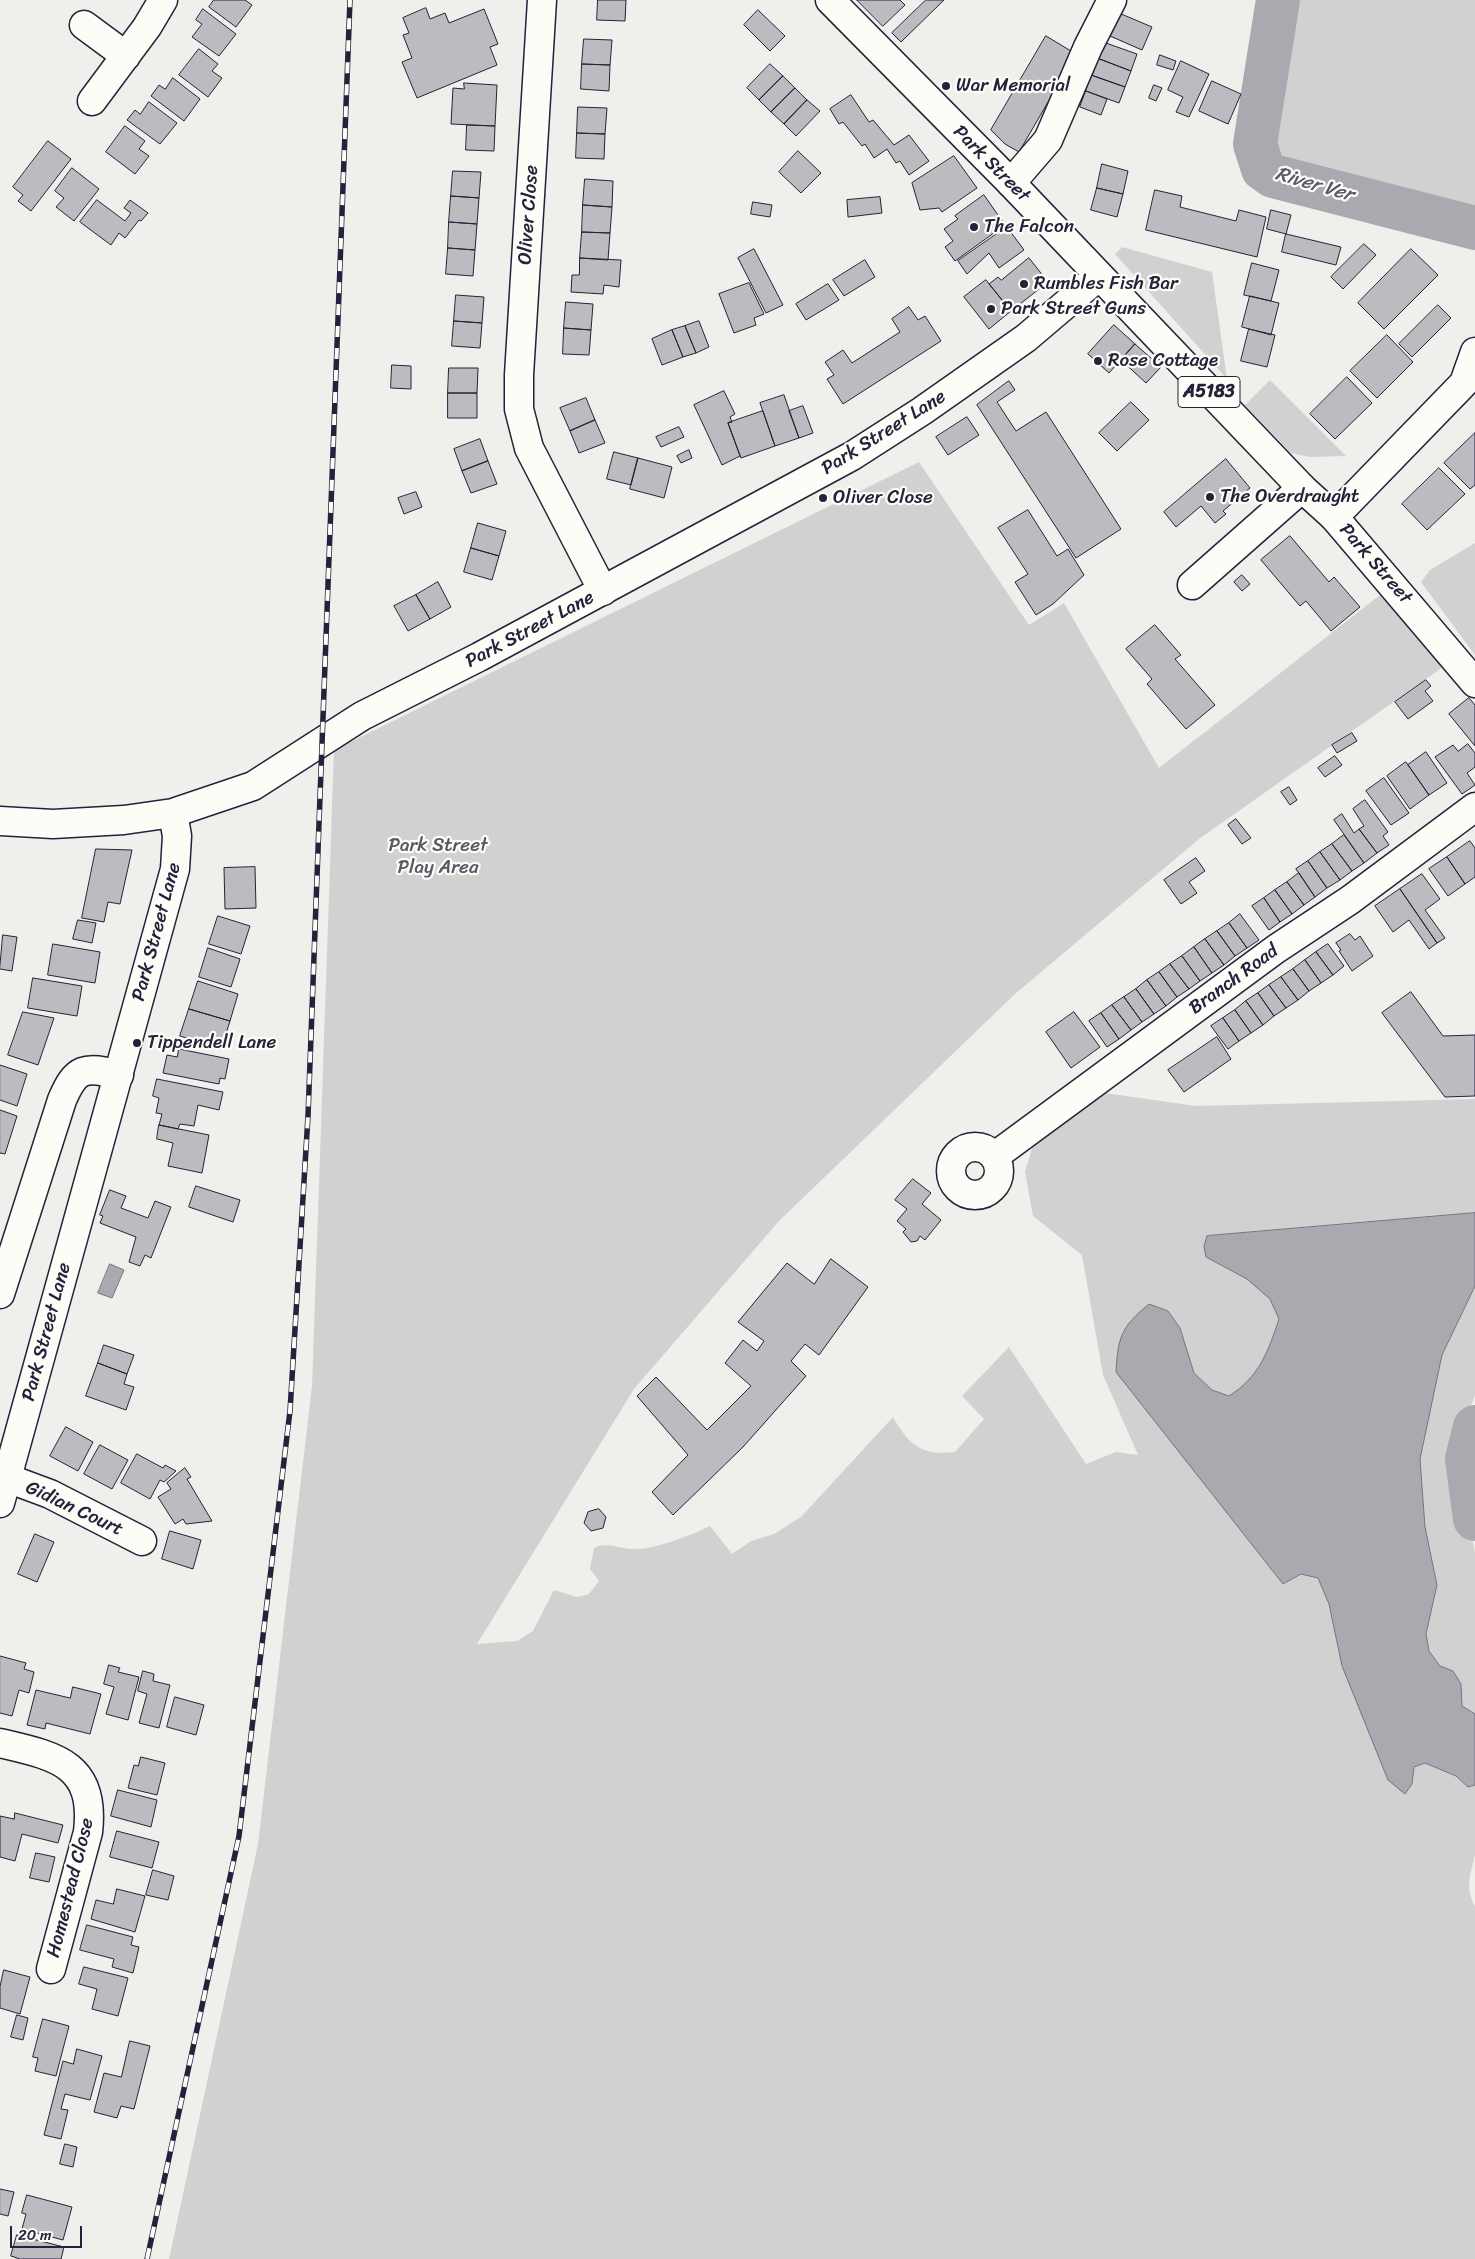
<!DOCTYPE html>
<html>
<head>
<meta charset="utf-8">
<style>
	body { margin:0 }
	#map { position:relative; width:1475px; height:2259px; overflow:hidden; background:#f0efec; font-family:Sriracha,sans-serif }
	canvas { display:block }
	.scale { position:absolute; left:10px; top:2226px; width:72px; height:22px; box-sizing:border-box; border:2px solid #22223b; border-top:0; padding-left:6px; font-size:15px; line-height:18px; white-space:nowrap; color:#22223b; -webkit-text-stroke:4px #fdfcf7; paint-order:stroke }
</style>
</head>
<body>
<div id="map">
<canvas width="1475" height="2259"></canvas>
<div class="scale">20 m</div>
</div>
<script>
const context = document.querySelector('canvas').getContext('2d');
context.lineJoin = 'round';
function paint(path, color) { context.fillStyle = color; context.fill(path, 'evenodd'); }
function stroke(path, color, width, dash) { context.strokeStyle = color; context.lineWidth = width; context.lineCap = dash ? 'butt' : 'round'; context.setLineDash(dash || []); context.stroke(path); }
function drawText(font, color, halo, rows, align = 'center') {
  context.font = font + ' Sriracha,sans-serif'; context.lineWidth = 4.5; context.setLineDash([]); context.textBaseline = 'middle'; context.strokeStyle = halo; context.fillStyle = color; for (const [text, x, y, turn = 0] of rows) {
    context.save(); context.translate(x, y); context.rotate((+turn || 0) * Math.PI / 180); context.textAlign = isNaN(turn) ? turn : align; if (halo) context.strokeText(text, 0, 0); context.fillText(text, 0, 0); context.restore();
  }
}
paint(new Path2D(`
	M1289 0H1475V216L1435 211 1298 168 1277 151 1269 128Z
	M1122 247 1212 272 1227 379 1115 254Z
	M1270 380 1346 456 1310 457 1291 453 1245 405Z
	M919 462 1029 625 1064 603 1159 768 1380 595 1443 667 1199 839 1015 994 779 1221 634 1389 477 1644 517 1641 533 1631 554 1590 577 1597 589 1594 599 1581 590 1569 594 1548C608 1541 620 1550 636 1549 656 1549 692 1535 710 1526L732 1554 751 1541 774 1534 801 1517 893 1417C909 1445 921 1456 955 1452L984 1419 962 1396 1009 1347 1086 1464 1116 1452 1138 1455 1103 1375 1082 1255 1033 1216 1025 1172 1033 1145 1098 1092 1196 1106 1475 1099V1213L1206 1257 1247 1279 1270 1299 1279 1319C1268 1352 1259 1376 1229 1396L1212 1390 1194 1373 1180 1328 1168 1311 1149 1304 1283 1584 1301 1574 1318 1578 1329 1604 1342 1666 1412 1784 1414 1767 1425 1763 1456 1776 1468 1787 1475 1785C1475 1805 1475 1838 1475 1855 1470 1877 1465 1886 1475 1907V2259H169L258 1844 312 1386 334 750Z
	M1475 543V655L1421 582 1430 570Z
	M1475 1286V1395L1455 1449V1465L1463 1490 1475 1553V1714L1462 1706 1461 1684 1440 1666 1429 1651 1426 1634 1437 1585 1425 1527 1420 1459 1442 1355Z`), '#d2d1d1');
const water = new Path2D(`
	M1475 1213V1286L1442 1355 1420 1459 1425 1527 1437 1585 1426 1634 1429 1651 1440 1666 1453 1671 1461 1684 1462 1706 1475 1714V1785L1468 1787 1456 1776 1425 1763 1414 1767 1412 1784 1405 1794 1388 1780 1342 1666 1329 1604 1318 1578 1301 1574 1283 1584 1116 1372C1118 1337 1121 1327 1149 1304L1168 1311 1180 1328 1194 1373 1212 1390 1229 1396C1259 1377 1268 1352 1279 1319L1270 1299 1247 1279 1206 1257 1204 1246 1207 1236Z
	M110 1264 124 1270 112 1298 98 1293Z`);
paint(water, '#a9a9b0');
stroke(water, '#737381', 1);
stroke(new Path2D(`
	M1278 0 1255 144 1263 169 1273 176 1475 228
	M1475 1427 1467 1459 1475 1519`), '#a9a9b0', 44);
const building = new Path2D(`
	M214 0H245L252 5 236 27 209 7Z
	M598 0H626L625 21 597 20Z
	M857 0H900L905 5 883 26Z
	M926 0H944L901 42 892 33Z
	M426 8 430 19 445 13 449 23 484 9 498 44 490 47 497 65 417 98 402 62 412 58 403 35 409 33 403 18Z
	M203 9 236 34 219 56 192 37 202 24 196 20Z
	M758 10 785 36 770 51 744 25Z
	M1119 13 1152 27 1142 50 1110 36Z
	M1046 36 1076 54 1019 152 1005 144 991 130Z
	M584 39 612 40 610 65 582 64Z
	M1103 42 1137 54 1131 71 1097 58Z
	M199 49 218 64 212 71 222 78 208 97 179 75Z
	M1160 55 1176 61 1173 70 1157 65Z
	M1097 58 1131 71 1125 87 1091 75Z
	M1181 61 1209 74 1189 117 1176 112 1183 97 1168 90Z
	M582 64 610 65 609 91 581 89Z
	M770 64 783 76 759 100 747 88Z
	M1091 75 1125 87 1119 103 1086 91Z
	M783 76 795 88 771 112 759 100Z
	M173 78 200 99 184 121 151 96 159 85 165 89Z
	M1212 81 1241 94 1228 124 1199 111Z
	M464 83 497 85 495 126 451 124 453 88 464 89Z
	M1154 85 1162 88 1156 101 1149 98Z
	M795 88 807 100 784 124 771 112Z
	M1086 91 1107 99 1101 115 1080 107Z
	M851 95 869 122 873 120 894 145 909 135 929 161 909 175 900 161 896 163 887 149 874 158 865 144 862 146 843 122 839 124 830 109Z
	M807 100 820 111 796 136 784 124Z
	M149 102 177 123 160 144 127 120 135 110 140 114Z
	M578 107 607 108 605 134 577 133Z
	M467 125 495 126 494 151 466 150Z
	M125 126 145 141 139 149 149 156 135 174 106 152Z
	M577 133 605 134 604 159 576 158Z
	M48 141 71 159 31 211 18 201 23 195 13 187Z
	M798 151 821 173 801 193 779 172Z
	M954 156 977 188 942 212 939 208 920 210 912 183Z
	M1102 164 1128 171 1123 194 1097 188Z
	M72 168 99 189 74 221 56 207 64 198 55 191Z
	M453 171 481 172 479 198 451 196Z
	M585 179 613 181 612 207 583 205Z
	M1097 188 1123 194 1117 217 1091 210Z
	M1155 190 1182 196 1180 207 1236 221 1239 210 1266 217 1257 257 1146 230Z
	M984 195 1005 225 955 261 945 247 953 241 944 229 958 219 955 216Z
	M451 196 479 198 477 224 449 222Z
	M880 197 882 213 848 217 847 200Z
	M97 200 125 221 131 213 124 208 130 200 148 213 141 221 139 220 125 238 119 233 111 245 80 222Z
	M753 202 772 205 770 217 751 214Z
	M583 205 612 207 610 233 582 232Z
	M1271 210 1291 215 1286 234 1267 229Z
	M449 222 477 224 475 250 448 248Z
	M1007 227 1024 250 999 268 989 253 967 274 958 261Z
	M582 232 610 233 608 260 580 258Z
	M1286 234 1341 247 1336 265 1282 252Z
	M1364 244 1376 255 1343 289 1331 277Z
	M448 248 475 250 473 276 446 274Z
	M754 249 783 305 766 313 738 258Z
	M1411 249 1438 275 1384 329 1358 303Z
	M580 258 621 260 619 287 604 285 603 294 571 292 572 275H579Z
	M1029 258 1048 282 1011 311 989 284 998 277 1001 280Z
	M865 260 875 277 844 296 833 280Z
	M1252 263 1279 270 1271 301 1244 295Z
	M986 280 1011 311 989 329 964 297Z
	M749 283 764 314 754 318 756 325 734 333 719 294Z
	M828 284 839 300 806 320 796 304Z
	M456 295 484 297 482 323 454 321Z
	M1250 296 1279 303 1271 335 1242 327Z
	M566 302 593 304 591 330 564 328Z
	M1438 305 1451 318 1412 357 1399 344Z
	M909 307 918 320 925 316 941 341 843 404 827 379 834 375 825 362 843 350 852 363 900 332 892 319Z
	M454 321 482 323 480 348 452 346Z
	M699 321 709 347 696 353 685 326Z
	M1114 325 1135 344 1109 373 1088 354Z
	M685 326 696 353 683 357 672 330Z
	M564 328 591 330 589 355 563 354Z
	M1249 329 1275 335 1267 367 1241 361Z
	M672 330 683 357 662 365 652 339Z
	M1387 335 1413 362 1377 398 1350 371Z
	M1135 344 1161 367 1146 383 1121 360Z
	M392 365 411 366V389L391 388Z
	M449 368H478L477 393H448Z
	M1347 377 1372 403 1335 439 1310 414Z
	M1009 381 1015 390 997 402 1016 431 1046 412 1121 529 1076 558 977 405Z
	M724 391 735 414 730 417 732 422 728 423 740 456 722 465 694 405Z
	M448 393H477V418H448Z
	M784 395 799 438 775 446 760 403Z
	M586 398 595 420 570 431 560 408Z
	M1131 402 1149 420 1117 451 1099 433Z
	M803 406 813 433 799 438 789 411Z
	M763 411 775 446 741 458 728 423Z
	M967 417 979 435 948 455 936 437Z
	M595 420 605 443 579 453 570 431Z
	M679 427 684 437 661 447 656 437Z
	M1475 433V485L1470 489 1444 463Z
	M480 439 488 461 462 471 454 449Z
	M689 450 692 458 681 463 677 456Z
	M614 452 638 458 631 485 607 479Z
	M638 458 672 467 664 498 630 489Z
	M1226 459 1250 488 1223 511 1226 514 1215 523 1201 506 1176 527 1164 512Z
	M488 461 497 484 471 493 462 471Z
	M1439 468 1465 494 1427 530 1402 504Z
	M416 492 422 507 404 514 398 498Z
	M1028 510 1057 556 1068 549 1084 575 1053 604 1036 615 1015 582 1028 574 998 528Z
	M478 523 506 531 499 556 471 548Z
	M1290 536 1329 582 1334 577 1360 607 1331 631 1306 601 1300 606 1261 560Z
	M471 548 499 556 492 580 464 572Z
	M1242 575 1250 584 1242 591 1234 582Z
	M438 582 451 607 430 619 416 595Z
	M416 595 430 619 408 631 394 606Z
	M1155 625 1181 655 1175 659 1215 705 1186 729 1147 684 1152 679 1126 649Z
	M1426 680 1431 686 1425 691 1433 701 1408 719 1395 702Z
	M1469 698 1475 705V746L1449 714Z
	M1352 733 1357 741 1337 753 1332 745Z
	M1468 744 1475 753V767L1467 773 1475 785 1462 794 1435 757 1453 745 1458 751Z
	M1426 752 1447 783 1429 795 1408 765Z
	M1335 756 1342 765 1325 777 1318 768Z
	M1406 762 1429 795 1410 809 1387 776Z
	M1384 778 1409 813 1391 825 1366 791Z
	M1289 787 1297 800 1290 805 1281 792Z
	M1365 800 1388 832 1383 836 1389 845 1377 853 1359 829 1364 826 1353 809Z
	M1342 814 1354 833 1359 829 1377 853 1364 863 1334 820Z
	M1236 819 1251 838 1242 844 1228 825Z
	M1344 835 1364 863 1352 871 1332 844Z
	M1470 841 1475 848V877L1465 884 1447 857Z
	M1332 844 1352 871 1340 880 1320 852Z
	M96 849 132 850 120 904 108 902 104 922 82 918Z
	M1320 852 1340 880 1327 888 1308 861Z
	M1447 857 1465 884 1448 896 1429 869Z
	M1196 858 1205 871 1189 882 1197 893 1181 904 1164 880Z
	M1308 861 1327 888 1315 897 1296 869Z
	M255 867 256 908 225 909 224 868Z
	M1299 873 1315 897 1304 905 1287 882Z
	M1422 874 1440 899 1425 910 1445 938 1437 943 1400 889Z
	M1287 882 1304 905 1292 914 1275 890Z
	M1400 889 1437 943 1429 949 1409 920 1393 932 1375 906Z
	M1275 890 1292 914 1280 922 1264 898Z
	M1264 898 1280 922 1269 930 1252 906Z
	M1240 914 1259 940 1247 948 1229 923Z
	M218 916 250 926 241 954 209 944Z
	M78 920 96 923 92 943 73 939Z
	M1229 923 1247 948 1235 956 1217 931Z
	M1217 931 1235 956 1224 965 1205 939Z
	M1350 934 1355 940 1360 936 1373 956 1352 971 1339 951 1341 950 1336 943Z
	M3 935 17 937 12 971 0 969Z
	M1205 939 1224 965 1212 973 1194 947Z
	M53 944 100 952 95 983 48 975Z
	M1328 944 1344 966 1333 975 1316 952Z
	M1194 947 1212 973 1200 981 1182 956Z
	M208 948 240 959 231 987 199 977Z
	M1316 952 1333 975 1321 983 1305 960Z
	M1182 956 1200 981 1189 989 1170 964Z
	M1305 960 1321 983 1309 991 1293 969Z
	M1170 964 1189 989 1177 997 1159 972Z
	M1293 969 1309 991 1298 1000 1281 977Z
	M1159 972 1177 997 1166 1006 1147 980Z
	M1281 977 1298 1000 1286 1008 1269 985Z
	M33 978 82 986 77 1016 28 1008Z
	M1147 980 1166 1006 1154 1014 1136 989Z
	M198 981 238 994 230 1021 189 1009Z
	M1269 985 1286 1008 1274 1016 1258 993Z
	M1136 989 1154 1014 1142 1022 1124 997Z
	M1411 992 1443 1036 1475 1035V1096L1445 1097 1382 1013Z
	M1258 993 1274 1016 1263 1025 1246 1001Z
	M1124 997 1142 1022 1131 1030 1112 1005Z
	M1246 1001 1263 1025 1251 1033 1235 1010Z
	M1112 1005 1131 1030 1119 1039 1101 1013Z
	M189 1009 230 1021 221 1049 180 1036Z
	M1235 1010 1251 1033 1239 1041 1223 1018Z
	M23 1012 54 1018 38 1065 8 1055Z
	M1074 1012 1100 1047 1071 1068 1046 1032Z
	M1101 1013 1119 1039 1107 1047 1089 1021Z
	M1223 1018 1239 1041 1228 1049 1211 1026Z
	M1217 1037 1231 1059 1184 1092 1168 1070Z
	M179 1049 229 1059 225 1079 220 1078 219 1084 163 1073 167 1055 177 1057Z
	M0 1065 27 1074 17 1106 0 1100Z
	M157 1079 223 1092 219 1110 198 1105 194 1126 180 1124 178 1129 159 1125 162 1114 156 1113 159 1098 153 1096Z
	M0 1110 17 1116 5 1154 0 1153Z
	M159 1125 209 1135 202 1173 168 1166 173 1143 157 1139Z
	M913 1179 931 1193 922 1204 941 1220 925 1240 920 1236 917 1241 911 1242 903 1232 906 1229 897 1221 907 1209 895 1200Z
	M196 1186 240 1200 233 1222 189 1207Z
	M110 1190 126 1196 121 1208 148 1218 155 1201 171 1207 151 1258 145 1255 140 1266 129 1262 136 1237 100 1223 103 1216 100 1215Z
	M831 1259 868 1287 819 1355 805 1344 791 1361 806 1376 743 1447 673 1515 652 1492 688 1455 637 1396 656 1377 707 1430 751 1386 725 1363 743 1340 757 1351 764 1341 738 1322 787 1263 814 1284Z
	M104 1345 134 1355 127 1374 98 1363Z
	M98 1363 127 1374 124 1384 134 1387 126 1410 86 1396Z
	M66 1427 93 1442 78 1471 50 1456Z
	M100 1445 128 1460 112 1489 84 1474Z
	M137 1454 163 1468 165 1465 176 1471 164 1482 160 1480 150 1499 121 1483Z
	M185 1468 191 1477 187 1479 212 1521 186 1524 183 1519 175 1524 158 1497 171 1489 167 1483Z
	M599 1509 606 1517 603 1528 591 1531 584 1523 588 1512Z
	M170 1531 201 1540 193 1569 162 1559Z
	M35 1534 54 1542 37 1582 18 1574Z
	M0 1656 26 1663 24 1669 34 1672 29 1693 19 1690 12 1716 0 1713Z
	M109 1665 120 1668 118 1672 139 1677 128 1720 106 1714 114 1687 104 1684Z
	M143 1671 154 1674 153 1681 170 1685 159 1728 139 1723 147 1694 138 1691Z
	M73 1687 101 1694 90 1734 46 1723 45 1729 27 1725 36 1690 70 1698Z
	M175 1697 204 1705 196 1735 167 1727Z
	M141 1757 165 1763 157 1795 128 1788 134 1765 138 1766Z
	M118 1790 157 1800 151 1827 111 1816Z
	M15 1813 63 1825 58 1843 22 1834 15 1861 0 1857V1816L14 1819Z
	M117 1831 159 1842 152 1868 110 1857Z
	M36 1853 55 1857 49 1882 30 1878Z
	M153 1870 174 1876 168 1900 146 1895Z
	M117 1889 145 1896 135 1932 91 1919 96 1900 113 1904Z
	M87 1925 133 1937 131 1945 139 1947 133 1973 112 1967 114 1959 80 1950Z
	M84 1967 128 1978 118 2016 92 2009 97 1989 79 1984Z
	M4 1970 30 1977 20 2014 0 2008V1987Z
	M17 2015 28 2018 23 2040 11 2037Z
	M43 2019 69 2026 56 2076 35 2071 38 2058 33 2057Z
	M130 2041 150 2046 134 2109 121 2106 117 2118 94 2112 104 2073 121 2077Z
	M77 2049 102 2056 90 2100 65 2094 61 2109 68 2110 61 2139 44 2135 63 2061 73 2064Z
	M65 2144 77 2147 73 2167 60 2164Z
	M0 2189 14 2192 8 2216 0 2214Z
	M27 2195 72 2207 63 2240 22 2229 26 2214 22 2213Z
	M17 2235 64 2247 61 2259H20L11 2256Z`);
paint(building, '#bcbcc0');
stroke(building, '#22223b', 1);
const minor = new Path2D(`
	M542 0 519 375V409L529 448 603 591
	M84 25 126 56
	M92 101 147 27 163 0
	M1011 183 1048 140 1088 47 1112 0
	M1334 517 1464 383 1475 352
	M1192 585 1302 488
	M951 1171a24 24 0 1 1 48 0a24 24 0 1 1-48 0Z
	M995 1156 1276 949 1350 900 1475 807
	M0 1294 62 1100C76 1067 85 1066 119 1075
	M7 1478 50 1494 142 1541
	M0 1743C55 1756 96 1763 88 1832L51 1969`);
const tertiary = new Path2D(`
	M0 821 53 824 124 820 173 813 253 786 362 716 479 657 852 456 922 411 1026 338 1099 276
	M0 1503 175 869 177 836 173 813`);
const primary = new Path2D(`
	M830 0 1011 183 1302 488 1334 517 1475 683`);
stroke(minor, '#22223b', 31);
stroke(tertiary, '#22223b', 31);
stroke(primary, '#22223b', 31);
stroke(minor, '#fdfcf7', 28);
stroke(tertiary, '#fdfcf7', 28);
stroke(primary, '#fdfcf7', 28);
const rail = new Path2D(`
	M147 2259 239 1836 290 1411 308 1116 350 0`);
stroke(rail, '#22223b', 5.5);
stroke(rail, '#fdfcf7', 4, [11]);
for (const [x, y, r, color] of [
	[946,86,5,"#22223b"],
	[974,227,5,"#22223b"],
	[1024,284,5,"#22223b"],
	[991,309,5,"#22223b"],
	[1098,361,5,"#22223b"],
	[1210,497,5,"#22223b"],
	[823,498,5,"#22223b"],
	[137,1043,5,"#22223b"]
]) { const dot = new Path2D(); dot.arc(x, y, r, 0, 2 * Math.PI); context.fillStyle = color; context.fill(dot); stroke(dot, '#fdfcf7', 2); }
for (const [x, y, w] of [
	[1209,392,62]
]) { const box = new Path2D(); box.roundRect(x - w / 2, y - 15.5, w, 31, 4); context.fillStyle = '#fdfcf7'; context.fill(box); stroke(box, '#22223b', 1); }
drawText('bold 18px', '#22223b', null, [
	["A5183",1209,392]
]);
drawText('19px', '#22223b', '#fdfcf7', [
	["War Memorial",956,86],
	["The Falcon",984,227],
	["Rumbles Fish Bar",1034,284],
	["Park Street Guns",1001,309],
	["Rose Cottage",1108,361],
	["The Overdraught",1220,497],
	["Oliver Close",833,498],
	["Tippendell Lane",147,1043]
], 'left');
drawText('19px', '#22223b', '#fdfcf7', [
	["Park Street",991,164,45],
	["Oliver Close",529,215,-86],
	["Park Street Lane",884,433,-32],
	["Park Street",1375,564,49],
	["Park Street Lane",530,630,-28],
	["Park Street Lane",157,932,-75],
	["Branch Road",1234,980,-36],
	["Park Street Lane",47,1332,-75],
	["Gidian Court",74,1509,25],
	["Homestead Close",71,1888,-76]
]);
drawText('19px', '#575768', '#fdfcf7', [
	["Park Street",438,846],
	["Play Area",438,868]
]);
drawText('italic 20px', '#58586a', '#fdfcf7', [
	["River Ver",1314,185,16]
]);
</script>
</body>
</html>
